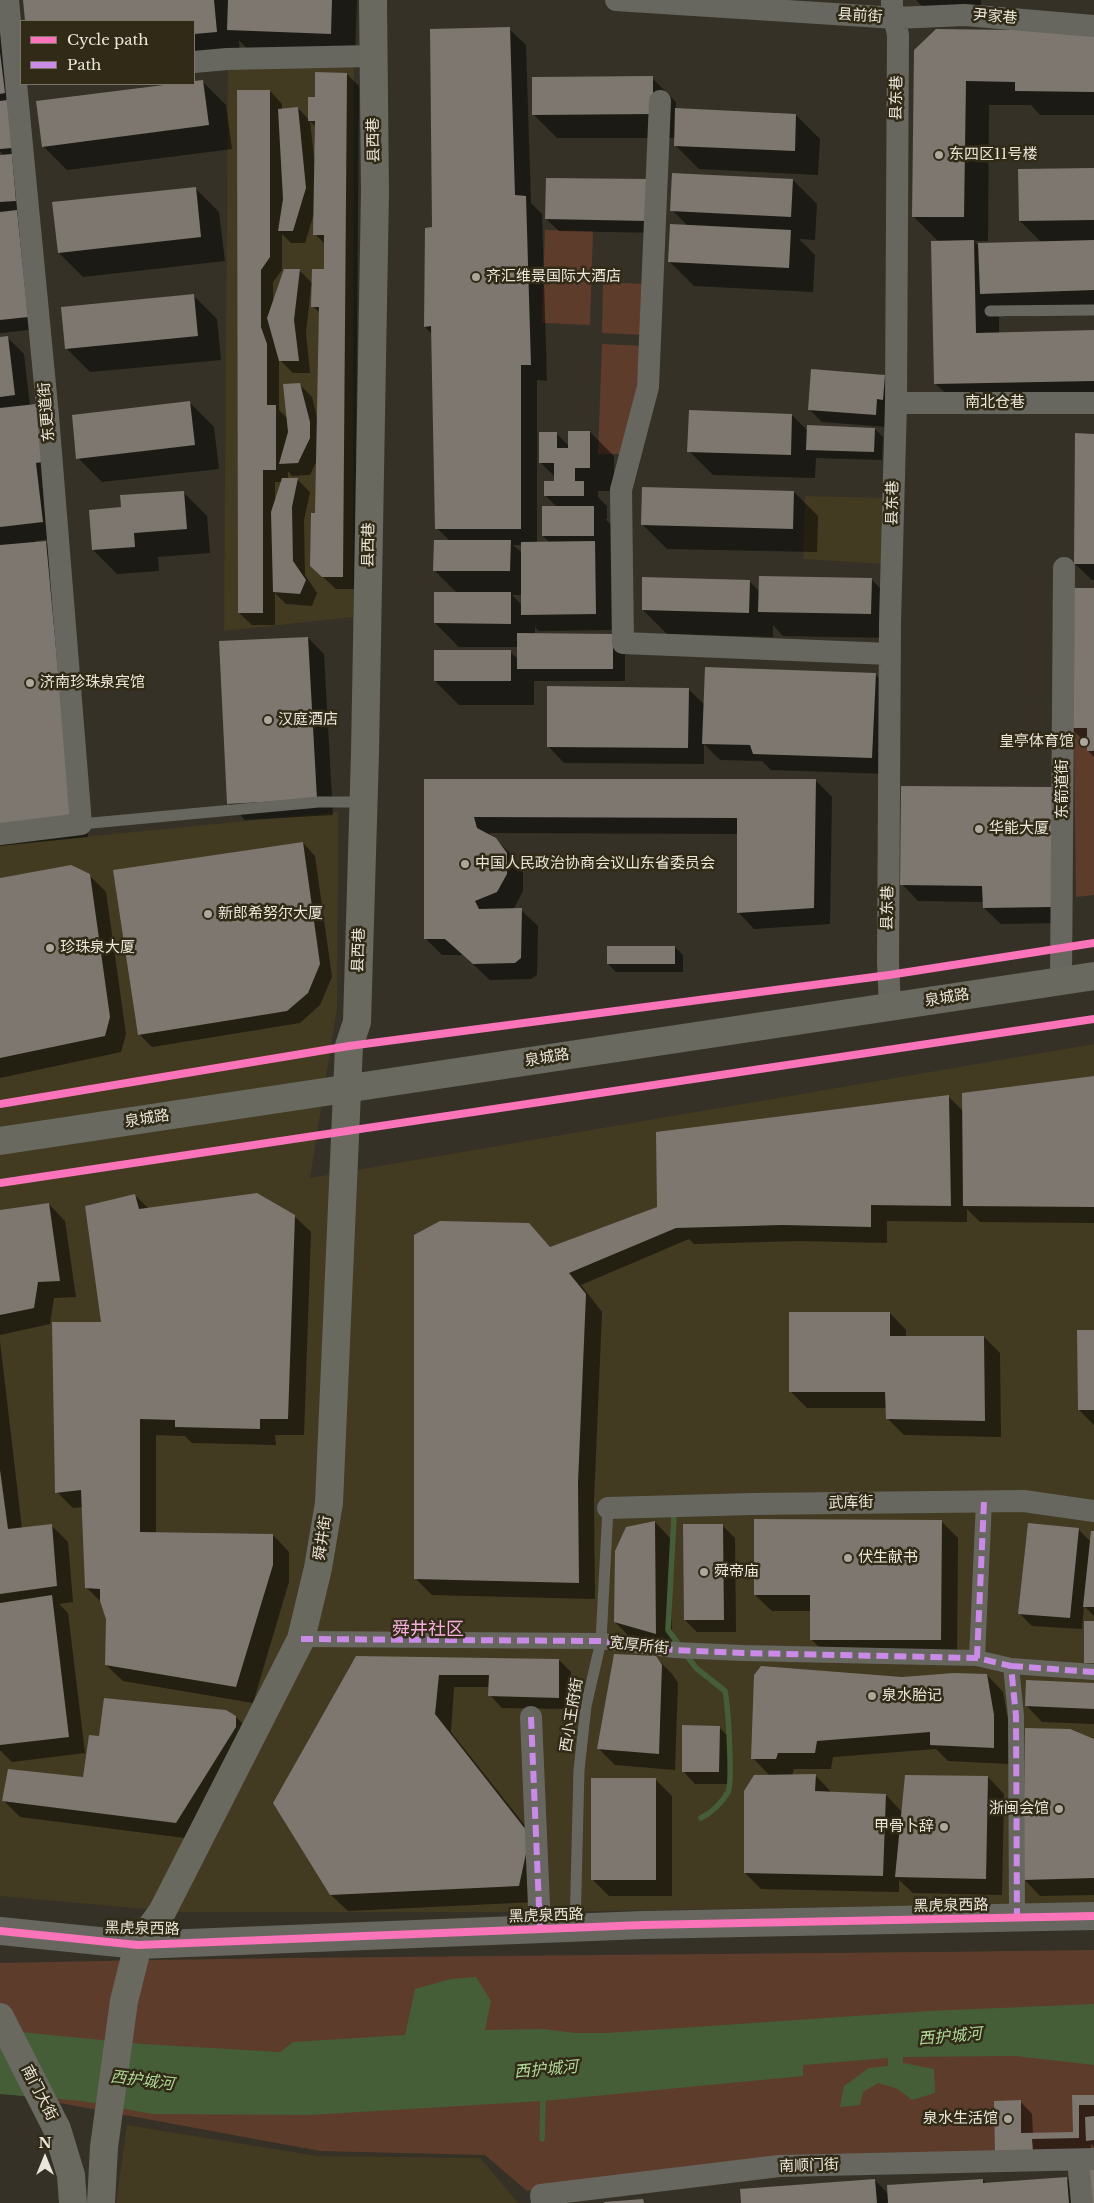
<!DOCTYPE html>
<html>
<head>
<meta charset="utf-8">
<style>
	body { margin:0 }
	#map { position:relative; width:1094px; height:2203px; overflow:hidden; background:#353126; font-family:"Libre Baskerville",serif }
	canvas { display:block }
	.legend { position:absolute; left:20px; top:20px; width:175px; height:65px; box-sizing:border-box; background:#312a17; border:1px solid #7b7565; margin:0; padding:6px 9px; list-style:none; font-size:15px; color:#eae6da }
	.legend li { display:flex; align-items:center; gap:10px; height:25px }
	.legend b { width:25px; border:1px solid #7b7565 }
	.north { position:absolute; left:20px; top:2133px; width:50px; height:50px; -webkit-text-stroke:4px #312a17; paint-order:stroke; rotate:0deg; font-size:14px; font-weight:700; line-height:20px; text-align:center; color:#eae6da }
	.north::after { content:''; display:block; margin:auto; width:18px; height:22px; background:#eae6da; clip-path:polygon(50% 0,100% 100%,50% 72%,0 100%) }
</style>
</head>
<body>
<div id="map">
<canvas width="1094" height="2203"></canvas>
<ul class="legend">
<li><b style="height:6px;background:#fb73b8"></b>Cycle path</li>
<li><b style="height:6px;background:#ca8be6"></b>Path</li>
</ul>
<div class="north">N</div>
</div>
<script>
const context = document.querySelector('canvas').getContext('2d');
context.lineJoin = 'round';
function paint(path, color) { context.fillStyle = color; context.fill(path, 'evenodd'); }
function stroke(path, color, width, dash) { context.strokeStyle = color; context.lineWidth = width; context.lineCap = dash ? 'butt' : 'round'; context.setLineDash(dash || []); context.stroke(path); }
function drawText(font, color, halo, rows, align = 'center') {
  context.font = font + ' "Libre Baskerville","Noto Sans SC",serif'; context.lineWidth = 5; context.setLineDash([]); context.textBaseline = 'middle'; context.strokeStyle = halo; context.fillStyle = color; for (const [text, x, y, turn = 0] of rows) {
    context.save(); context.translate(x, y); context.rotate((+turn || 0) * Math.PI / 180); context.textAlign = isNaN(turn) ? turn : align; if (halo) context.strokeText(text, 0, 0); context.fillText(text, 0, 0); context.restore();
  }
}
paint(new Path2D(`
	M354 65 353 617 224 631 228 70Z
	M805 496 884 498 882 564 803 559Z
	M338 812 337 1008 310 1178 1094 1044V1903L540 1912H178L0 1896V845Z
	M127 2125 317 2156 480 2158 518 2203H116Z`), '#423a21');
paint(new Path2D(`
	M545 230 593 231 590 325 542 323Z
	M603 282 645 284 643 335 602 333Z
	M602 344 644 346 641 386 620 454H598Z
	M1072 588H1094V895L1076 897Z
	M1094 1950V2154L782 2159 527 2191 485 2155 320 2151 0 2092V1963C365 1955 729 1955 1094 1950Z`), '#5e3c2b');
paint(new Path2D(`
	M476 1977 491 2001 485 2030 543 2029 575 2033H607L928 2011 1094 2004V2065L1015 2056 903 2057V2063L934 2069 935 2093 912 2100 898 2089 878 2083 863 2092 860 2105 840 2107 844 2086 869 2068 888 2066V2058L803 2065V2076L543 2101 309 2115 153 2114 82 2101 0 2094V2030L143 2044 280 2052 293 2042 405 2035 415 1989 451 1979Z`), '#455e38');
paint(new Path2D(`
	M0 0 39 329 0 333V156H4L0 151Z
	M24 0H357L355 58 252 54 239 40 240 55 194 60V21H26Z
	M916 0H981V20L935 19Z
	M509 29 526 45 531 203 542 214 547 381 537 380V543H550L543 536 557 507 545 495 555 482V477L540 462 556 433 570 447 590 432 614 456V491H598V497L607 506V519H605L618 531 612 630 539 631 535 627V635L625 647V681H534V705H459L435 681 510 652 518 659V647H459L435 623 457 593 435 571 450 541 437 528 432 334 425 327 433 228ZM513 545H522V553ZM512 595H522V605Z
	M1094 32V115H1040L1031 105H989L988 241H974L980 247 1042 243 1020 221 1094 169V314L1005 317 999 311V333L1094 331V405L959 407 935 383 939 242 913 216 916 50Z
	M347 74 359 86 355 589H336L311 566 316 514 317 460 310 475 292 476 288 471V479H297L310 492 304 520 305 575 317 593 312 606 286 604 275 593V625H252L239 613 270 91 282 104V110L298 108 309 120 316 98ZM310 121 316 127V158H314ZM314 213 315 234 326 245 325 270 313 284 299 270 273 302V282L282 270V234L291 243H305ZM311 286 313 287V306L320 313 317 418 312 397 299 384 288 419 279 410V359L293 373H310L306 333ZM275 482H282L275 502Z
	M652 78 676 102V109L796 115 820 139 818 175 699 169 675 145V138H557L533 114Z
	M202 81 226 105 232 149 67 170 43 146 38 102Z
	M647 180 659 233 559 231 546 219Z
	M793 180 817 204 815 240 799 239 815 255 813 292 694 286 670 262 688 226 672 210Z
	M195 188 219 212 225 261 83 277 59 253Z
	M193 295 217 319 221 360 90 372 66 348Z
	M8 338 24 354 30 406 59 538 35 541V543L45 542 62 559 88 837 0 846V339Z
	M885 376 897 389 888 427 822 422 809 409Z
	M190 403 214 427 219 469 102 482 78 458Z
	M792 415 808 431 875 429 883 437 882 460 816 458 815 478 713 475 689 451Z
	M1094 435V580H1092L1075 564Z
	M183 492 207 516 210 553 158 557 159 571 117 574 93 550 123 508Z
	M794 492 818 516 817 552 667 549 643 525Z
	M871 579 895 603 894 638 783 636 773 625V637L667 634 643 610 750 582 760 592Z
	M1094 590V757L1088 751V744L1070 728Z
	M308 638 324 654 333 815 245 820 229 803Z
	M875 674 892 691 889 774 771 770 762 761 720 760 704 744V764L564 763 548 746 688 689 705 705Z
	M425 780H815L832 797 830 924 754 929 738 912V834L489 833 513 856 523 871V891L513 910H521L538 926 537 975 531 979 490 980 463 955H442L425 938Z
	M1068 805V923L1001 924 984 908V902L918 901 902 884Z
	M303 843 315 856 332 977 320 1005 300 1023 152 1047 139 1034Z
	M89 875 106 892 126 1034 121 1052 0 1078V880Z
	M675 947 683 955V972H616L608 964Z
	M1094 1078V1223L980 1222 967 1209V1222L887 1221V1243L799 1241 694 1244 689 1239 581 1285 602 1312 594 1501 595 1599 432 1595 416 1579 528 1224 551 1248 948 1096 963 1111Z
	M135 1195 149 1209 294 1216 311 1232 304 1435H275L276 1445 192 1443 185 1436 156 1435V1533L273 1535 289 1552V1582L253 1703 123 1681 106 1665 107 1619 101 1602 86 1587 83 1507 73 1508 57 1492Z
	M49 1204 65 1221 76 1297 54 1298 50 1324 0 1335V1211Z
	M890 1313 906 1330V1337H984L1000 1353 1001 1437 904 1435 887 1418V1408H807L791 1392Z
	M1094 1331V1425L1079 1410Z
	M0 1341 22 1529 51 1525 68 1542 73 1602 59 1604 68 1613 85 1753 12 1762 0 1750Z
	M655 1522 671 1539 672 1649 632 1639 615 1622Z
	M942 1522 958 1538 957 1656H828L811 1639V1611H772L755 1595Z
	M723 1526 735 1538 736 1632H697L685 1620Z
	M1078 1529 1091 1542 1094 1532V1616L1084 1606 1082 1629 1032 1626 1020 1614Z
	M356 1657 559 1660 571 1672V1709L502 1708 490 1695V1687H454L451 1732 546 1852 535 1902 348 1911 331 1895Z
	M656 1658 672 1674 678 1683 675 1770 615 1765 598 1748Z
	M987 1675 1003 1692 1010 1732V1764L948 1761 936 1749 833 1757 831 1769H794L792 1775H815L832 1793 886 1795 903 1813 988 1777 1004 1794 1002 1895 913 1893 899 1880V1892L761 1889 745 1873 770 1776 753 1758 902 1678Z
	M1094 1684V1724L1042 1722 1026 1705Z
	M236 1717 252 1733 192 1839 20 1817 3 1800 84 1779Z
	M719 1727 731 1740V1784H695L683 1771Z
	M1094 1741V1895L1040 1896 1024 1879Z
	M656 1780 672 1796V1896H609L592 1879Z
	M1074 2096H1094V2147L1091 2144V2150L1009 2165 1020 2101 1032 2114 1033 2134H1074Z
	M1066 2178 1090 2202 1094 2203H742L875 2180 888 2194 983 2180 987 2184Z`), '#0007');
stroke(new Path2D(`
	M674 1516 668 1630 696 1668 725 1691C728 1706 733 1782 728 1792 722 1803 711 1813 701 1818
	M542 2139 543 2101`), '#455e38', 5.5);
paint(new Path2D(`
	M23 0H214L217 32 194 34V21H25Z
	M228 0H332L331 34 227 30Z
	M510 27 515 195 526 196 531 365H521V529H435L431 326 424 327 425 228 432 227 430 29Z
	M936 29 1094 31V92L1015 91V82L966 81 964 217H912L914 50Z
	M0 52 5 93 0 94Z
	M315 72 347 73 343 577H322L310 566 311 513H315L319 307H311L312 269H324V235H313L315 121H308V97H315Z
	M653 76V114L532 115V77Z
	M203 80 209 125 42 147 36 101 172 84H194V81Z
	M237 90H270V257L261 270V327L267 344V405H276V470H263V613H238Z
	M8 100 12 148 0 149V101Z
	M298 107 306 188 293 231H278L283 199 278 109Z
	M675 108 796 114 795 151 674 146Z
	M12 154 16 201 0 202V155Z
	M1094 168V220L1019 221 1018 169Z
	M672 173 793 179 791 217 670 211Z
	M546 178 648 179 647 221 545 219Z
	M196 187 201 237 58 253 52 202Z
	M17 210 28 317 0 320V212Z
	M670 224 791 230 789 268 668 262Z
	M974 240 976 333 1094 330V381L934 384 931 241Z
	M1094 240V290L980 294 978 243Z
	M284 269H300L294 320 299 361H279L267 318Z
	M194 294 198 336 65 349 61 307Z
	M8 336 15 395 0 397V337Z
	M811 369 885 375 883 400 877 399 876 415 808 410Z
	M300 383 310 422V438L298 463 279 464 288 432 283 384Z
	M190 401 195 445 76 459 72 415Z
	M36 404 43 462 36 463 43 522 0 527V408Z
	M689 410 792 414 791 455 687 452Z
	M807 425 875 428 874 452 806 450Z
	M568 431H590V468H575V481H584V496H544V481H554V463H539V432H557V448H568Z
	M1075 433 1094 434V564H1074Z
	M282 478H298L292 507 293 561 306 580 300 594 273 592 271 512Z
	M642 487 794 491 793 529 641 525Z
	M184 491 187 529 134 533 135 547 92 550 89 510 121 507 120 495Z
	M542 506H594V536H542Z
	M434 540H511L510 571H433Z
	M46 541 72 821 0 828V545Z
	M595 541 596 614 521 615V542Z
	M759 576 872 578 871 614 758 612Z
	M642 577 750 580 749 613 642 610Z
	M1072 588H1094V751H1087V728H1069Z
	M434 592H511V624L434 623Z
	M517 633 613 634V669H517Z
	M308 637 317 799 227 804 219 641Z
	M434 650H511V681H434Z
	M705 667 876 673 872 758 753 754 750 745 702 744Z
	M547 686 689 688 688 748 547 747Z
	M424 779H816L814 908 737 913V818L474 817 477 828 496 838 507 853V874L497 892 475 901 479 909 522 908 521 958 515 963 473 964 445 939H424Z
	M901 786 1052 787V907L983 908 982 886 900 885Z
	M303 842 320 964 308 993 287 1011 138 1035 113 870Z
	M71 865 90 874 110 1017 105 1036 0 1058V878Z
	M607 946H675V964H607Z
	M1094 1076V1207L963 1206 962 1093Z
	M949 1095 951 1206 871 1205V1227L782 1225 676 1228 569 1273 586 1294 578 1483 579 1583 414 1579V1235L440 1221 529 1223 550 1247 657 1207 656 1132Z
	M257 1193 295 1215 288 1419H260V1429L175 1427V1420L140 1419V1532L273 1534V1565L236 1687 105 1665 106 1619 100 1601V1589L85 1588 81 1490 55 1493 52 1322H101L85 1206 135 1194 139 1209Z
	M49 1203 60 1281 38 1282 34 1308 0 1315V1210Z
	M789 1312H890V1336H984L985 1421 886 1419 885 1392H789Z
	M1077 1330H1094V1410H1078Z
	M0 1470 8 1529 52 1524 57 1586 0 1594Z
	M754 1519 942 1520 941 1640H810V1595H754Z
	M655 1521 656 1634 614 1622 615 1551 626 1527Z
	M1028 1523 1079 1528 1070 1618 1018 1614Z
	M683 1524H723L724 1620H684Z
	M1091 1531H1094V1607H1083Z
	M52 1595 69 1737 0 1745V1603Z
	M1084 1621H1094V1663H1084Z
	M614 1654 656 1656 662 1665 659 1754 597 1749Z
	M356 1656 559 1659V1698L488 1696 489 1675H439L435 1714 530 1835 519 1886 330 1895 273 1803Z
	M761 1666 902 1677 954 1673 987 1674 994 1715V1748L930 1745V1732L817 1741 815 1753H778L776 1759H751L754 1675Z
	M1026 1680 1094 1683V1709L1025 1706Z
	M104 1698 226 1710 236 1716V1727L176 1823 2 1801 8 1769 83 1777 89 1735 99 1736Z
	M682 1725 720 1726 719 1772H682Z
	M1025 1728 1070 1729 1094 1739V1878L1023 1880Z
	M816 1774 815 1791 886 1794 883 1876 744 1873V1791L754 1775Z
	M905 1775 988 1776 986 1879 895 1877Z
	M591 1778H656V1880H591Z
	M1072 2095H1094V2105H1079V2138L1032 2139 1033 2152 995 2153 994 2101 1021 2100V2133L1073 2132Z
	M1094 2116V2140L1086 2141 1085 2117Z
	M1087 2168H1094V2203H1089Z
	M1067 2177 1069 2203H888L887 2185 983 2179V2183Z
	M875 2179 877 2203H741L740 2189Z
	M643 2199 644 2203H604V2202Z`), '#7d776f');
stroke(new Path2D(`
	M990 311 1094 310
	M81 824 319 802H363
	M575 1928 579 1770 586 1706 601 1641 608 1508`), '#676760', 11);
stroke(new Path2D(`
	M301 1639 601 1641 675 1650 743 1653 977 1658 1011 1666 1016 1716 1017 1918
	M977 1658 984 1501
	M1011 1666 1094 1672`), '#676760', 16);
stroke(new Path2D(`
	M616 0 896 18 965 15 1094 26
	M194 62 227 59 372 56
	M660 101 648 387 621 490 623 643 890 654
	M896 403H1094
	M0 834 81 824 48 416 8 0
	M1061 981 1064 568
	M890 1006 888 963 890 623 896 403 898 35C896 23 891 12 892 0
	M608 1508 751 1504 1024 1501 1094 1511
	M531 1717 540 1930
	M1078 2160 1082 2203
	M542 2203 541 2195 779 2166 1094 2159`), '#676760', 22);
stroke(new Path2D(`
	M0 1931 138 1945 643 1925 1094 1916`), '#676760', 28);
stroke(new Path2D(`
	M0 1141 1094 976
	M0 2017 57 2129 71 2175 73 2203
	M101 2203 104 2147 124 2001 138 1945 162 1912 301 1639 318 1568 329 1503 349 1046 357 1022 365 753 375 192 373 0`), '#69695f', 28);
stroke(new Path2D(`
	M301 1639 601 1641 675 1650 743 1653 977 1658 1011 1666 1016 1716 1017 1918
	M977 1658 984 1501
	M1011 1666 1094 1672
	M531 1717 540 1930`), '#ca8be6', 6, [12, 6]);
stroke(new Path2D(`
	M0 1104 349 1046 889 975 1094 943
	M0 1183 1094 1019
	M0 1931 138 1945 643 1925 1094 1916`), '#fb73b8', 8);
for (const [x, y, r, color] of [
	[939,155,5,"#aba79b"],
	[476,277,5,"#aba79b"],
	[30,683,5,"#aba79b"],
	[268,720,5,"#aba79b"],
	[1084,742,5,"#aba79b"],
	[979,829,5,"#aba79b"],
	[465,864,5,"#aba79b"],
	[208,914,5,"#aba79b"],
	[50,948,5,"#aba79b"],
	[848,1558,5,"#aba79b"],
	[704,1572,5,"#aba79b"],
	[872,1696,5,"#aba79b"],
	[1059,1809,5,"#aba79b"],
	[944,1827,5,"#aba79b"],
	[1008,2119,5,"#aba79b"]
]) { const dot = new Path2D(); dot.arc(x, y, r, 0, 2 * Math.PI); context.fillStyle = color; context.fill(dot); stroke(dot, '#312a17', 2); }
drawText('15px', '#eae6da', '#312a17', [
	["县前街",860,16,4],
	["尹家巷",995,17,5],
	["县东巷",897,98,-89],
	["县西巷",374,140,-91],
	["南北仓巷",995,403],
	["东更道街",47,412,-95],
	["县东巷",893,503,-89],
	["县西巷",369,545,-89],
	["东箭道街",1063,789,-90],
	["县东巷",888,908,-89],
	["县西巷",359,950,-88],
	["泉城路",947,998,-9],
	["泉城路",547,1058,-9],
	["泉城路",147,1119,-9],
	["武库街",851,1503,-1],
	["舜井街",323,1538,-81],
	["宽厚所街",639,1646,6],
	["西小王府街",572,1715,-81],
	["黑虎泉西路",951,1906,-1],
	["黑虎泉西路",546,1916,-2],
	["黑虎泉西路",142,1929,1],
	["南门大街",39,2093,63],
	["南顺门街",809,2166,-2]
]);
drawText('15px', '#eae6da', '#312a17', [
	["东四区11号楼",949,155],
	["齐汇维景国际大酒店",486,277],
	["济南珍珠泉宾馆",40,683],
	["汉庭酒店",278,720],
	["皇亭体育馆",1074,742,"right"],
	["华能大厦",989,829],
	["中国人民政治协商会议山东省委员会",475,864],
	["新郎希努尔大厦",218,914],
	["珍珠泉大厦",60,948],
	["伏生献书",858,1558],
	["舜帝庙",714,1572],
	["泉水胎记",882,1696],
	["浙闽会馆",1049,1809,"right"],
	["甲骨卜辞",934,1827,"right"],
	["泉水生活馆",998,2119,"right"]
], 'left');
drawText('italic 16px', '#afdb99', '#312a17', [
	["西护城河",950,2037,-5],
	["西护城河",546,2070,-5],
	["西护城河",142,2081,7]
]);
drawText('18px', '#f7b0de', '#312a17', [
	["舜井社区",428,1630]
]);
</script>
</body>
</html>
